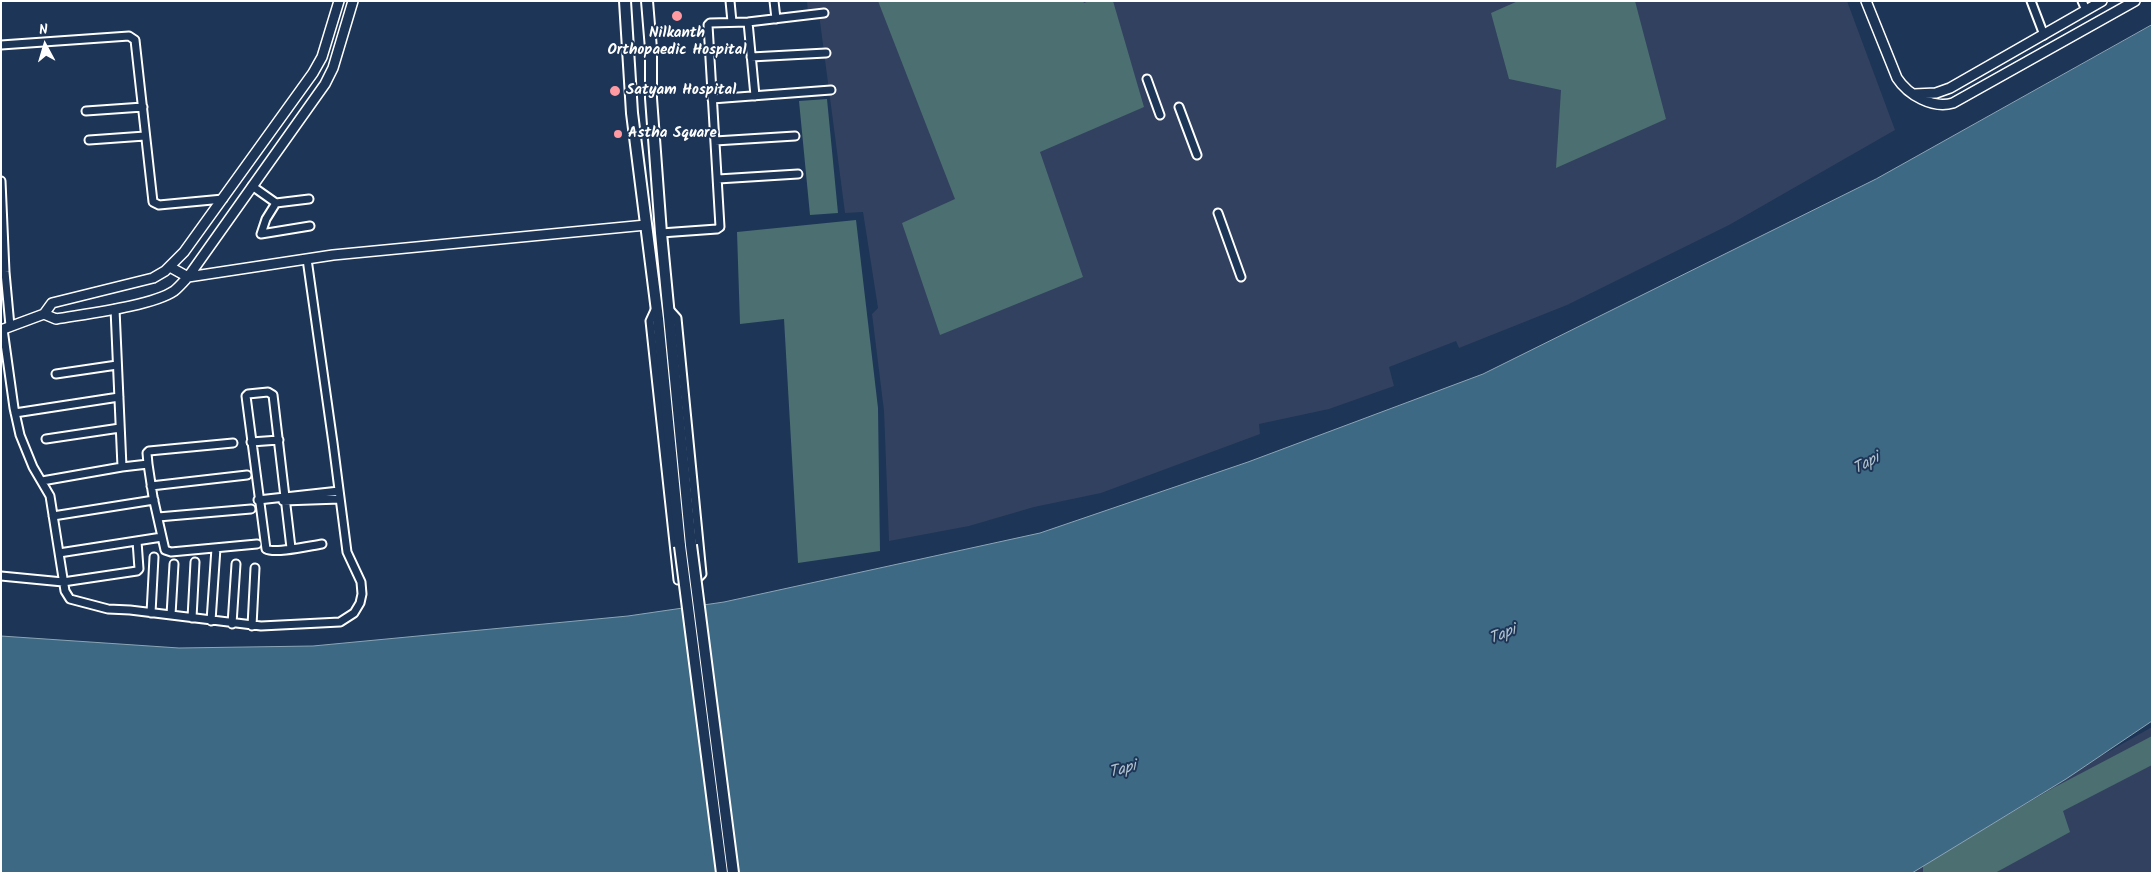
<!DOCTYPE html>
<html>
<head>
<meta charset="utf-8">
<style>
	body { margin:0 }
	#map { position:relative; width:2153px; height:874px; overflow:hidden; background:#1d3557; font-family:Kalam,sans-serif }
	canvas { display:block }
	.frame { position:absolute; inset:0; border:2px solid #fff; pointer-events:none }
	.north { position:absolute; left:20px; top:20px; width:50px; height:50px; -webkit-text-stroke:4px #1d3557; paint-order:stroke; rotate:354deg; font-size:14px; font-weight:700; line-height:20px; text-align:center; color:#fff }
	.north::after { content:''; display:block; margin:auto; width:18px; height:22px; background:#fff; clip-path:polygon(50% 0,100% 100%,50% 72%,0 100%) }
</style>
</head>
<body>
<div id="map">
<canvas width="2153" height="874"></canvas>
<div class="frame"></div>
<div class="north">N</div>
</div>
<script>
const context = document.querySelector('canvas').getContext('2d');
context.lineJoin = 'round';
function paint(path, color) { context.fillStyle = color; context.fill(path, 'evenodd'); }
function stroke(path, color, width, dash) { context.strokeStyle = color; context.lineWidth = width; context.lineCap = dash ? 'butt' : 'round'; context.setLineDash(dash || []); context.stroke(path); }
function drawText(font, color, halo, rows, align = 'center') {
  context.font = font + ' Kalam,sans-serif'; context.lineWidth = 4; context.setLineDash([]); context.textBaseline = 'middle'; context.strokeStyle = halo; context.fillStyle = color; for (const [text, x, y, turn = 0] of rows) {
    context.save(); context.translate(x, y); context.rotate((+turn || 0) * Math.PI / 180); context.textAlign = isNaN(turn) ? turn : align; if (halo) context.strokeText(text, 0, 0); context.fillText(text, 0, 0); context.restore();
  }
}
paint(new Path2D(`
	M807 1H1847L1895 130 1729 225 1567 305 1459 348 1456 341 1389 367 1394 386 1329 409 1259 424 1260 434 1101 493 1034 507 969 526 889 541 884 411 872 314 878 308 863 212 845 213 819 14H808Z
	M2152 727V873H1913L1914 862Z`), '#32415f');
paint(new Path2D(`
	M878 1H1083L1084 3 1089 1H1113L1144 107 1040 152 1083 277 940 335 902 223 955 199Z
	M1518 1H1635L1666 119 1556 168 1561 90 1509 79 1491 13Z
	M827 99 838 213 810 215 799 101Z
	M856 220 878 408 880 551 798 563 784 319 740 324 737 232Z
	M2152 736V765L2063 811 2070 832 1995 873H1923V865L2053 788Z`), '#4c6f71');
const water = new Path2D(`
	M2152 25V721L2066 779 1912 873H1V636L179 648 313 646 628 616 724 602 1040 533 1248 462 1483 374 1876 179Z`);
paint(water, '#3e6984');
stroke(water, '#8ba5b5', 1);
const minor = new Path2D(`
	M730 1 732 22
	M774 1 776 19
	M2031 1 2044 35
	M2082 1 2086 10
	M748 22 755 96
	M1 45 129 36 135 40 153 202 159 205 223 199
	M751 57 826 53
	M1147 79 1160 115
	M712 99 831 90
	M1179 107 1197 155
	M86 111 143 107
	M89 140 145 136
	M715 141 795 136
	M718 179 798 174
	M1 181 5 272 10 326
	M252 186 276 203 266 219 261 234 310 226
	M276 203 309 199
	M1218 213 1241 277
	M661 233 717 229 720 227 708 25 710 23 748 22 824 13
	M656 308 650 321 678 580 699 577 702 574 677 318 668 308
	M3 329 14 408 20 435 33 467 50 496 65 591 70 599 108 609 130 610 261 626 340 622 354 613 360 603 362 594 361 582 347 552 333 443 307 259
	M56 374 117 365
	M15 413 119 397
	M46 439 120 428
	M251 442 279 440
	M148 464 147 453 149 451 233 443
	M122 467 148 464 153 497 165 550 171 552 257 544
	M42 481 122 467 115 309
	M151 486 247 475
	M258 500 339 491
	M283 501 340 499
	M53 516 154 500
	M158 517 251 509
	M291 548 273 395 268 392 248 394 246 396 266 549C275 554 309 546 322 544
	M59 553 162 537
	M1 576 63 582 137 571 139 569 137 541
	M151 613 154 557
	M171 615 174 564
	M192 618 195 562
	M211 621 216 548
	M232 624 236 564
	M252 626 255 568`);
const tertiary = new Path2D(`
	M1866 1 1897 78C1908 95 1933 109 1953 103L2135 1
	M1914 94 1936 93 1950 88 2102 1
	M170 267 188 277 333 255 646 225
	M44 314 56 319C84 314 152 306 174 291 179 287 183 282 188 277L325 84 333 68 353 1
	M1 330 44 314 52 303 153 278 165 271 184 252 313 73 322 57 339 1`);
const secondary = new Path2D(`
	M625 1 632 113 658 319 680 546
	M647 1 651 49V98L661 233 691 545`);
stroke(minor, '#fff', 11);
stroke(tertiary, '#fff', 12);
stroke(secondary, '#fff', 14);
stroke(minor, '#1d3557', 7);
stroke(tertiary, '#1d3557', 9);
stroke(secondary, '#1d3557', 10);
const secondaryBridge = new Path2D(`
	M691 545 733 873
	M680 546 722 873`);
stroke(secondaryBridge, '#fff', 14, []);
stroke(secondaryBridge, '#1d3557', 10);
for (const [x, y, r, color] of [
	[677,16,6,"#ff9aa2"],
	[615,91,6,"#ff9aa2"],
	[618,134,5,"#ff9aa2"]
]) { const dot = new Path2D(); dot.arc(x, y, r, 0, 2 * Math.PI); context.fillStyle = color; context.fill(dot); stroke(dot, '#1d3557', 2); }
drawText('bold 15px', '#fff', '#1d3557', [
	["Nilkanth",677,34,"center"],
	["Orthopaedic Hospital",677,51,"center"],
	["Satyam Hospital",626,91],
	["Astha Square",628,134]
], 'left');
drawText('italic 16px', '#b2c3ce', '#1d3557', [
	["Tapi",1867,465,-29],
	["Tapi",1503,636,-22],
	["Tapi",1123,771,-16]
]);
</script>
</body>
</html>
